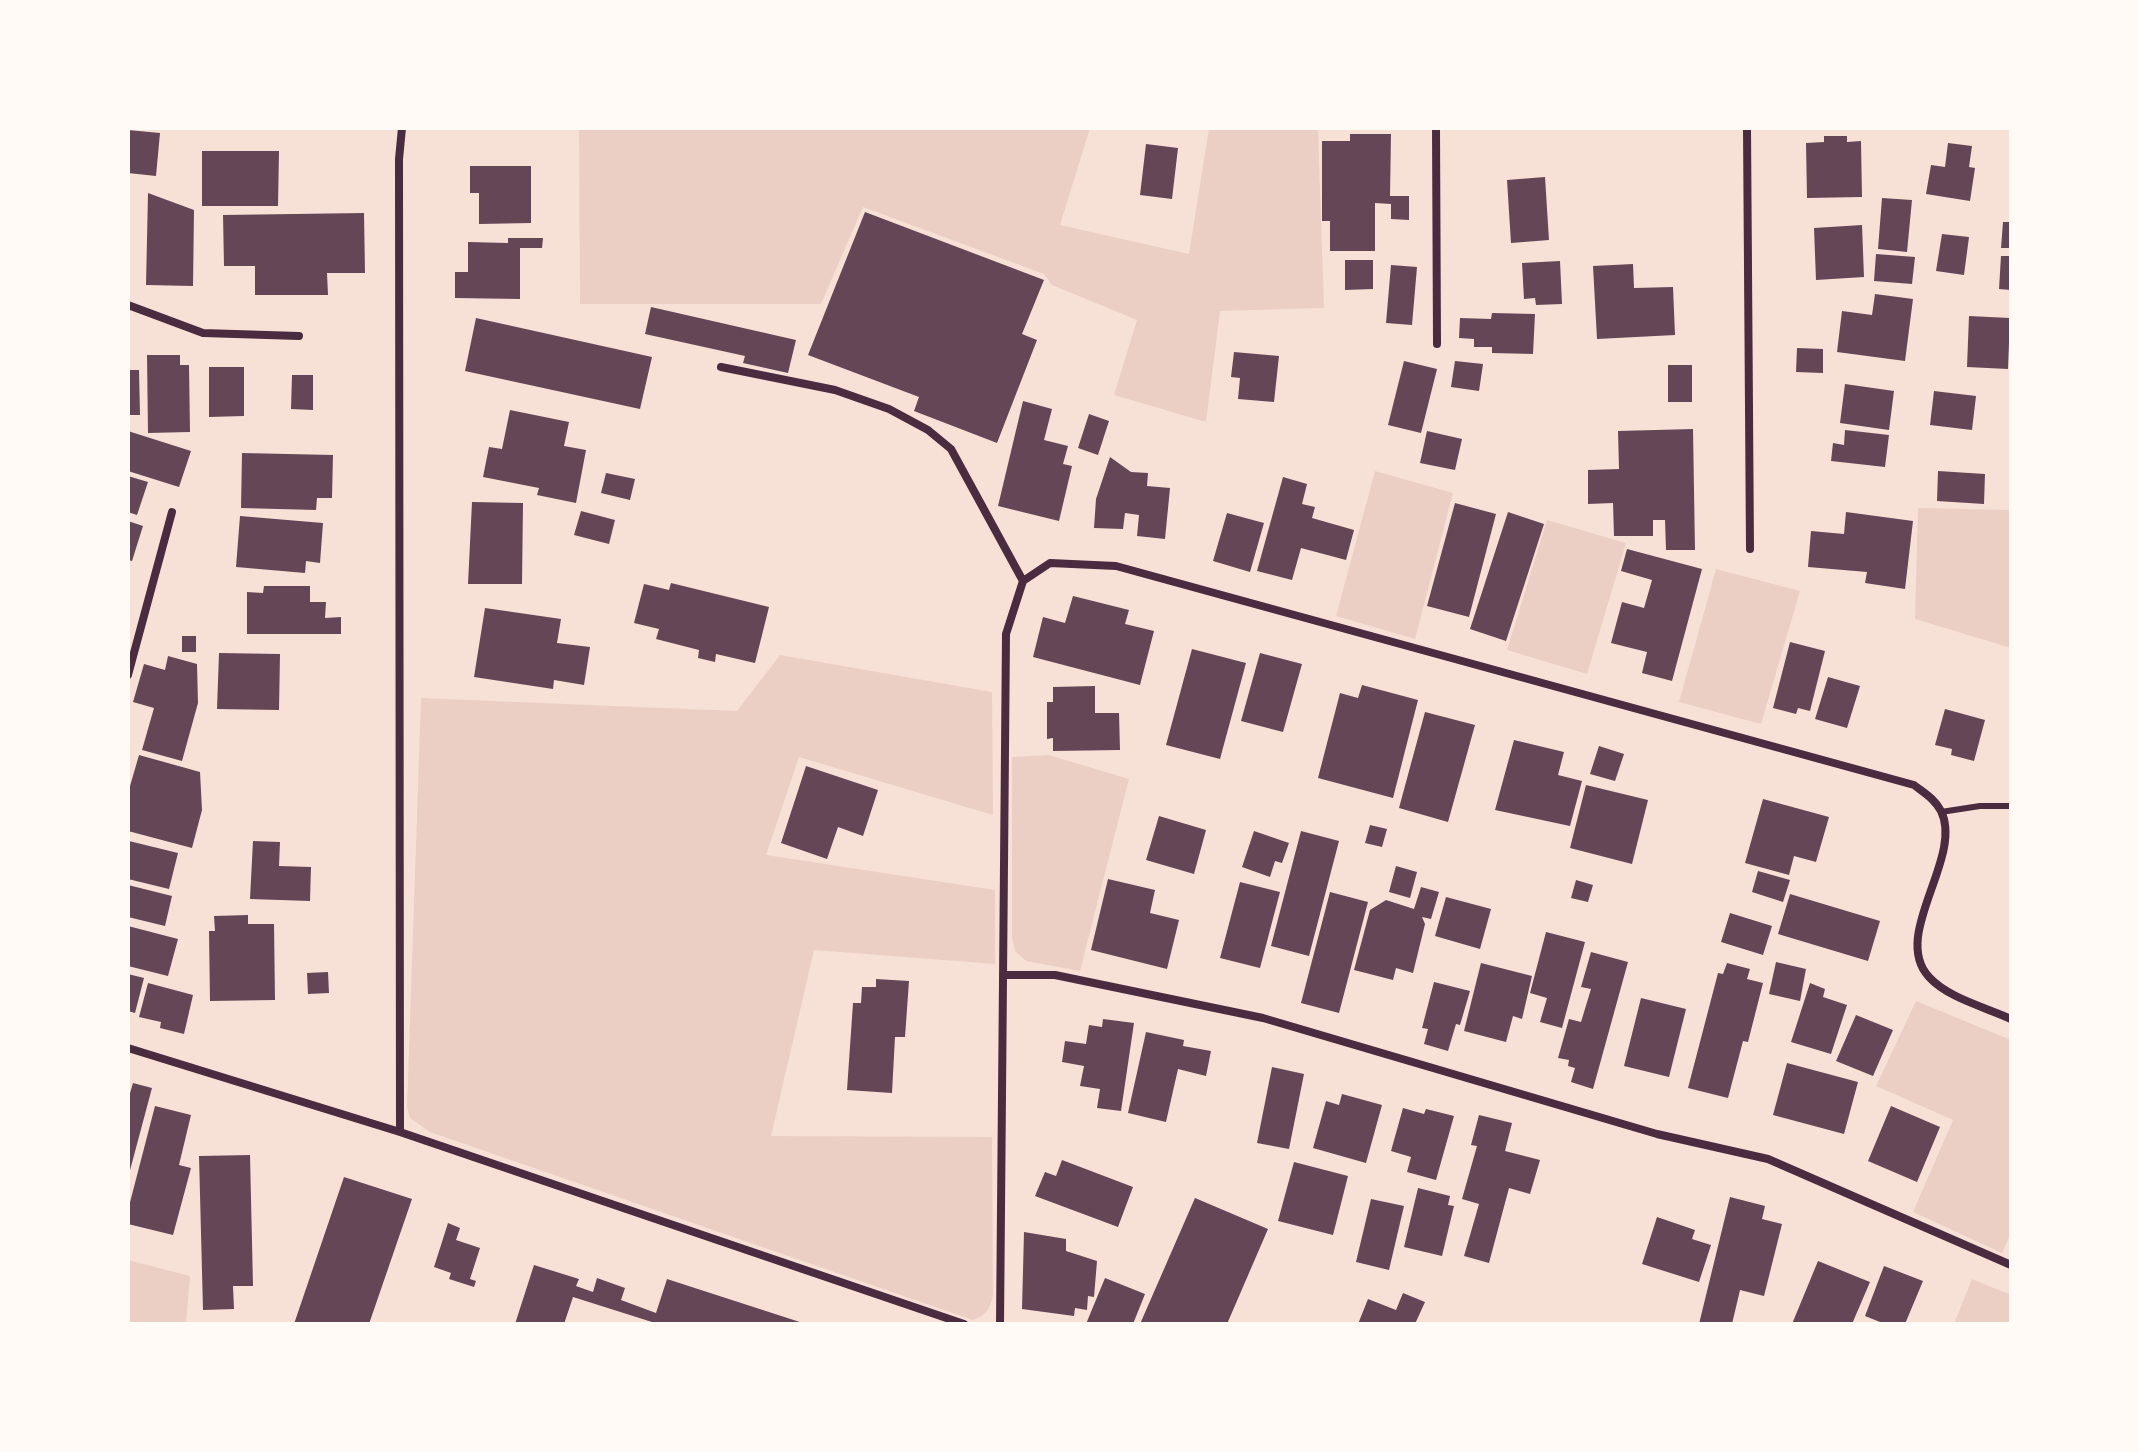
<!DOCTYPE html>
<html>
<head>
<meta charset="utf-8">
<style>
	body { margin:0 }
	#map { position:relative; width:2139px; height:1452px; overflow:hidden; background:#f7e1d7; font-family:"Work Sans",sans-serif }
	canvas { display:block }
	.frame { position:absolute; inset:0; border:130px solid #fffaf5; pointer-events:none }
</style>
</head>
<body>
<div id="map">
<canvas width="2139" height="1452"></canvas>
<div class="frame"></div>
</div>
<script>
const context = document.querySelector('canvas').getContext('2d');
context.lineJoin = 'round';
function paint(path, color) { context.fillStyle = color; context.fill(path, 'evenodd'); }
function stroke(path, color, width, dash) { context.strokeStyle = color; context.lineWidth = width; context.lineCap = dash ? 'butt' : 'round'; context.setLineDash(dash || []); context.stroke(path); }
paint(new Path2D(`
	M579 128H1090L1060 225 1189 254 1209 128H1318L1324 308 1220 311 1206 422 1114 395 1137 320 1052 285 1044 274 863 207 821 304H580Z
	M1375 471 1453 493 1415 639 1336 616Z
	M1918 508 2011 510V648L1915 619Z
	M1547 520 1626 543 1587 674 1507 650Z
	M1716 569 1800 591 1761 724 1679 702Z
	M780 655 992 692 993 815 799 757 766 855 995 890V964L814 950 771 1136 992 1137 993 1295C990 1309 986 1315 973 1320L430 1132 410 1118 407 1107 421 698 737 711Z
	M1049 755 1129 779 1080 971 1026 961 1015 951 1012 937V757Z
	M1916 1001 2011 1040V1233L2002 1253 1913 1212 1953 1120 1876 1086Z
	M128 1260 190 1276 186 1324H128Z
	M1972 1279 2011 1295V1324H1954Z`), '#ebcfc5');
paint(new Path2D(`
	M128 130 160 133 156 176 128 173Z
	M1350 134H1391L1390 196H1409V220L1391 219V204L1375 203V251H1330V221H1322V141H1350Z
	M1824 136H1847V142L1861 141 1862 197 1807 198 1806 143 1824 142Z
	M1948 143 1972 146 1969 167 1975 168 1970 201 1926 194 1931 165 1945 167Z
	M1146 144 1178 148 1172 199 1140 195Z
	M202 151H279L278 206H202Z
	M470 166H531V223L479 224V193H470Z
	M1545 177 1549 240 1511 243 1507 180Z
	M148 193 194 210 193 286 146 285Z
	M1882 198 1912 200 1907 252 1878 249Z
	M865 212 1044 280 1022 334 1037 340 997 443 914 411 919 397 808 355Z
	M364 213 365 273H327L328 295H255V266H224L223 215Z
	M2003 222H2011V248H2001Z
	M1862 225 1864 277 1816 280 1814 228Z
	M1942 234 1969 237 1964 275 1936 271Z
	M508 238H543L542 248H520V299L455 298V272H468V242L508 243Z
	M1876 254 1915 257 1912 284 1874 281Z
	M2001 256H2011V290L1999 289Z
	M1345 260H1373V289L1345 290Z
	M1560 261 1562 304 1536 305 1535 298 1524 299 1522 263Z
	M1633 264 1634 288 1673 287 1675 335 1597 339 1593 266Z
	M1391 265 1417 267 1412 325 1386 323Z
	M1875 294 1913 299 1905 361 1837 352 1842 311 1872 315Z
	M651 307 796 340 788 373 743 363 745 356 645 334Z
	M1492 313 1535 314 1533 354 1492 353V347H1474V339L1459 338 1460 318 1491 319Z
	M1969 316 2010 318 2008 369 1967 367Z
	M476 318 652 357 640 409 465 371Z
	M1797 348 1823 349V373L1796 372Z
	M1234 352 1279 356 1274 402 1238 399 1240 378 1231 377Z
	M147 355H180V365H189L190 432 148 433Z
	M1404 361 1437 369 1421 433 1388 425Z
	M1455 361 1483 364 1479 391 1451 387Z
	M1668 365H1692V402H1668Z
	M209 367H244V416L209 417Z
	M128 370H139L140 415H128Z
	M292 375H313V410L291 409Z
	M1845 384 1894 391 1889 430 1840 423Z
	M1934 391 1976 396 1972 430 1930 425Z
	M1023 401 1052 409 1044 440 1068 446 1063 464 1072 466 1059 521 998 506Z
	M510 410 569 422 564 446 586 450 576 503 537 495 539 488 483 477 489 447 502 449Z
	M1089 414 1109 421 1098 455 1078 448Z
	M1693 429 1695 550H1666L1665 520H1653V536H1614L1613 503 1588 504V470L1619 469 1618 431Z
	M1845 430 1889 435 1885 467 1831 461 1833 443 1844 445Z
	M128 431 191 451 179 487 128 471Z
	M1427 431 1462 439 1455 470 1420 463Z
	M242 453 333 455 332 498H317L316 510 241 508Z
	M1110 457 1131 472 1148 473 1147 486 1170 488 1165 539 1137 536 1139 515 1125 513 1123 529 1094 528 1096 499Z
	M1938 471 1985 474 1984 504 1937 501Z
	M606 473 635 479 630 500 601 493Z
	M128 476 148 482 137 515 128 512Z
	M1283 477 1307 484 1302 504 1315 507 1312 518 1354 530 1346 560 1301 548 1292 580 1257 571Z
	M472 502 523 503 522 584H468Z
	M1455 503 1496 514 1469 617 1427 606Z
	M581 511 615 520 609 544 574 535Z
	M1508 512 1544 524 1506 641 1470 629Z
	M1846 512 1913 521 1905 589 1865 583 1867 572 1808 567 1811 531 1844 534Z
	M1227 513 1264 523 1250 572 1213 561Z
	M240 516 323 523 320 563 306 561 305 573 236 567Z
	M128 521 143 526 132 561 128 560Z
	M1627 549 1702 569 1672 681 1642 673 1647 652 1611 643 1622 602 1644 608 1652 580 1621 571Z
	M671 583 769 607 755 663 716 654 715 662 698 658 699 650 656 639 659 629 634 623 644 584 669 590Z
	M264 586H310V602H326L325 618 341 617V634H247V592L263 593Z
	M1073 596 1129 610 1125 624 1154 631 1140 685 1033 657 1043 617 1065 623Z
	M485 608 561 619 557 643 590 647 584 685 554 680 553 689 474 677Z
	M182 636H196V652H182Z
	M1790 642 1825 651 1810 711 1798 708 1796 714 1773 708Z
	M1192 649 1246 663 1220 759 1166 745Z
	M219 653 280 654 279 710 217 709Z
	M1260 653 1302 664 1283 732 1241 721Z
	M168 656 197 664 198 703 182 761 142 750 154 708 133 702 144 664 165 670Z
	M1828 677 1860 686 1847 728 1815 719Z
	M1362 685 1418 700 1393 798 1318 778 1340 693 1358 698Z
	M1095 686V713H1119L1120 750 1053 751V738L1047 739V702H1053V687Z
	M1945 709 1985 720 1974 761 1951 755 1952 749 1935 745Z
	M1425 712 1475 725 1448 822 1399 808Z
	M1514 740 1564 752 1558 775 1582 781 1570 826 1495 810Z
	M1599 746 1624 754 1615 781 1590 774Z
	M139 755 200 772 202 810 192 848 128 831V793Z
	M806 766 878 790 863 836 838 827 827 859 781 843Z
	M1586 785 1648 800 1632 864 1570 848Z
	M1763 799 1829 817 1816 862 1794 856 1789 875 1745 863Z
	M1159 816 1206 830 1194 874 1146 860Z
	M1370 825 1387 829 1382 847 1365 843Z
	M1254 831 1289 843 1282 863 1275 861 1270 877 1242 867Z
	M1301 831 1339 841 1309 956 1271 946Z
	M129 841 178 853 169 889 128 879Z
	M253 841 280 842 279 866 311 867 310 901 250 899Z
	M1396 866 1417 872 1410 898 1389 892Z
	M1758 871 1790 880 1783 902 1752 892Z
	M1108 879 1155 890 1150 913 1179 920 1167 969 1091 950Z
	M1576 880 1593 885 1588 902 1571 898Z
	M1240 882 1280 892 1260 968 1220 958Z
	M128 885 172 896 165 926 128 917Z
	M1421 887 1439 892 1431 919 1422 917 1425 924 1413 973 1396 968 1393 980 1354 970 1370 910 1386 900 1414 909Z
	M1330 892 1368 902 1339 1013 1301 1003Z
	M1790 894 1880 921 1868 961 1778 934Z
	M1446 897 1491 909 1480 949 1435 936Z
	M1730 913 1772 926 1763 955 1721 942Z
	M248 915V924H274L275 1000 210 1001 209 931H215L214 916Z
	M128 926 178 939 168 976 128 966Z
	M1546 932 1585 942 1562 1028 1540 1022 1547 998 1530 993Z
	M1591 952 1628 962 1593 1089 1571 1082 1575 1068 1568 1066 1569 1060 1558 1058 1569 1019 1581 1022 1591 989 1581 987Z
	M1776 962 1806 969 1800 1001 1769 994Z
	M1481 963 1532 976 1522 1019 1513 1016 1506 1042 1464 1031Z
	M1727 963 1750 969 1747 979 1763 983 1748 1042 1743 1041 1728 1098 1688 1088 1718 973 1723 974Z
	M328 972 329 993 308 994 307 973Z
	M128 974 144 978 135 1013 128 1011Z
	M876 979 909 981 905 1037H895L892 1093 847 1090 853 1003H861L862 987H876Z
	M1434 982 1470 991 1460 1025 1456 1024 1448 1051 1424 1044 1428 1029 1422 1028Z
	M148 983 193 995 184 1034 160 1028 161 1022 139 1017Z
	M1810 983 1825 989 1823 997 1847 1005 1831 1054 1791 1042Z
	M1641 998 1686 1009 1669 1077 1624 1066Z
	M1856 1015 1893 1030 1873 1076 1836 1061Z
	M1103 1019 1134 1023 1121 1111 1097 1108 1100 1089 1080 1086 1084 1066 1062 1062 1065 1041 1086 1044 1089 1025 1102 1027Z
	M1146 1032 1184 1040 1183 1046 1211 1051 1206 1076 1178 1069 1166 1122 1128 1113Z
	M1787 1063 1858 1082 1844 1134 1773 1115Z
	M1272 1067 1304 1074 1289 1149 1257 1143Z
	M133 1083 152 1088 129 1174 128 1100Z
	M1342 1094 1382 1105 1366 1163 1313 1148 1326 1101 1339 1105Z
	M155 1106 191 1115 179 1165 191 1168 173 1235 128 1224V1210Z
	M1891 1106 1940 1127 1917 1182 1868 1161Z
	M1403 1108 1424 1114 1426 1109 1454 1116 1436 1180 1407 1172 1411 1157 1391 1151Z
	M1479 1115 1512 1123 1505 1151 1540 1160 1530 1194 1509 1188 1489 1263 1464 1256 1479 1204 1462 1199 1477 1146 1471 1145Z
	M250 1155 253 1286H233L234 1309 203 1310 199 1156Z
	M1062 1160 1133 1187 1118 1227 1035 1196 1045 1172 1056 1176Z
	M1294 1162 1348 1176 1333 1235 1278 1221Z
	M344 1177 412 1199 369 1324H294Z
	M1418 1188 1450 1196 1448 1205 1454 1206 1442 1256 1404 1247Z
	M1730 1197 1765 1206 1762 1219 1782 1224 1764 1296 1740 1290 1732 1324H1699Z
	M1195 1198 1268 1229 1227 1324H1140Z
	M1371 1199 1404 1206 1389 1270 1356 1262Z
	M1657 1217 1695 1230 1692 1239 1711 1245 1699 1282 1642 1264Z
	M448 1223 460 1228 456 1240 480 1248 470 1279 476 1281 474 1287 449 1279 451 1273 434 1267Z
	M1024 1232 1066 1239V1251L1097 1261 1094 1297 1088 1296 1087 1310 1075 1308 1074 1316 1022 1309Z
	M1818 1261 1870 1282 1852 1324H1792Z
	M534 1265 579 1279 576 1286 593 1292 597 1278 625 1288 621 1300 656 1313 667 1279 806 1324H652V1322L573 1297 564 1324H515Z
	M1884 1266 1923 1281 1905 1324H1885L1865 1316Z
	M1105 1278 1145 1294 1133 1324H1086Z
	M1403 1293 1425 1302 1415 1324H1358L1368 1299 1396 1310Z`), '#644757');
stroke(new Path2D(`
	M1941 812 1980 806H2011`), '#4a2c40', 6);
stroke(new Path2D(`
	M1436 128 1437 344
	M1747 128 1750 549
	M128 305 203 333 299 336
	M721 367 835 390 889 409 928 430 951 449 1023 581 1006 634 1000 1324
	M1023 581 1050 563 1116 566 1914 785C1924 793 1935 799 1941 811 1964 858 1890 935 1929 977 1948 998 1985 1007 2011 1019
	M128 675 172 512
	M1003 975H1055L1263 1018 1657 1134 1768 1159 2011 1265
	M128 1048 400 1132 964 1324
	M400 1132 399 159 402 128`), '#4a2c40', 8);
</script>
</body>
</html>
